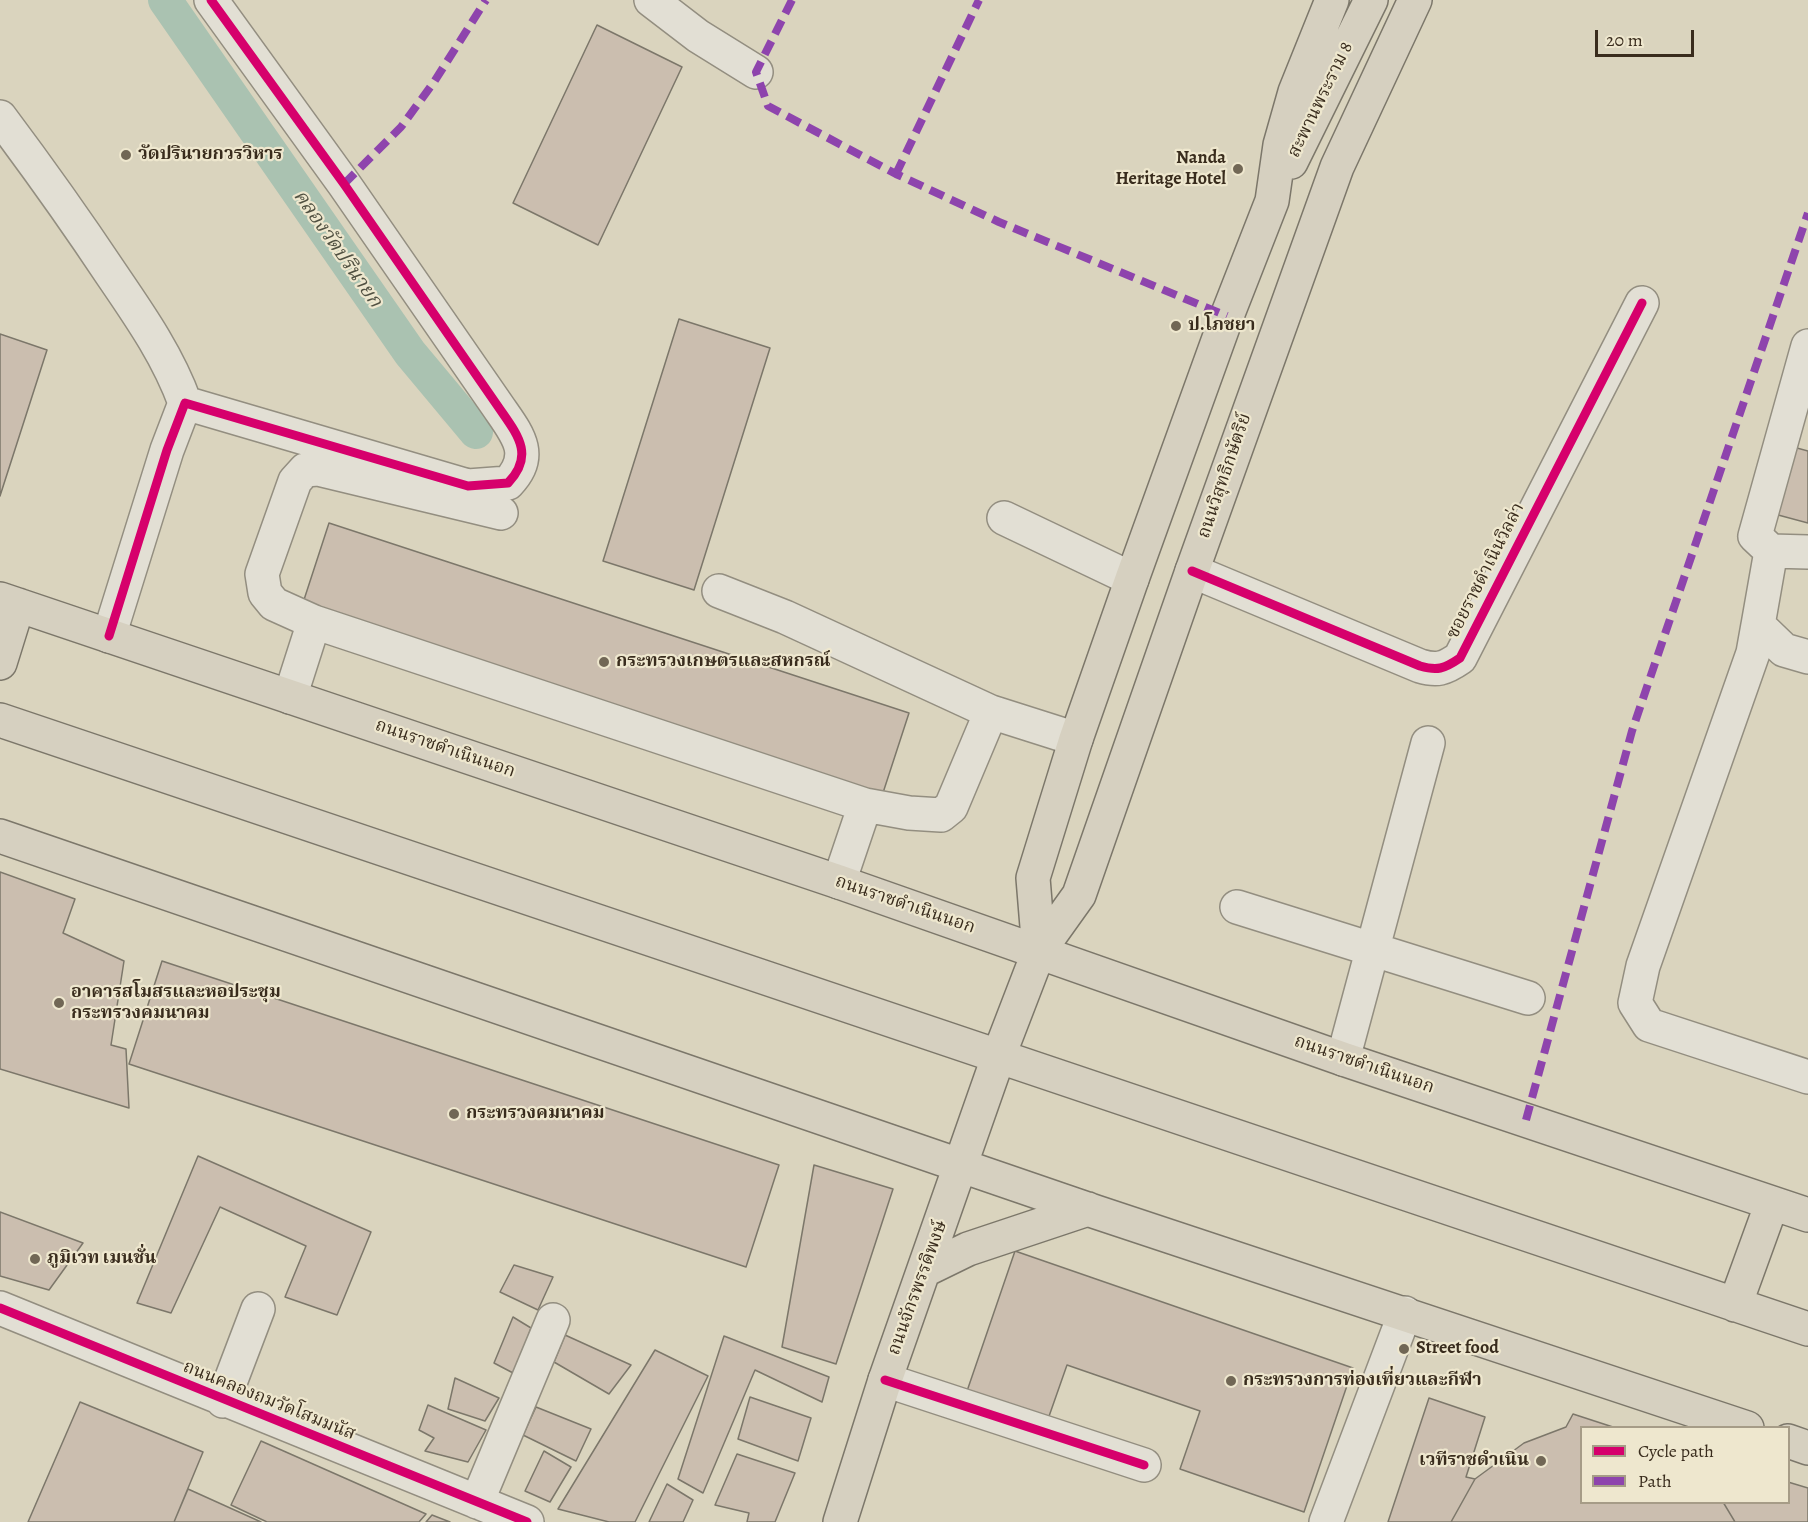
<!DOCTYPE html>
<html>
<head>
<meta charset="utf-8">
<style>
	body { margin:0 }
	#map { position:relative; width:1808px; height:1522px; overflow:hidden; background:#dad4be; font-family:Alegreya,serif }
	canvas { display:block }
	.legend { position:absolute; left:1580px; top:1426px; width:210px; height:78px; box-sizing:border-box; background:#eee7ce; border:2px solid #a69c87; margin:0; padding:8px 10px; list-style:none; font-size:18px; color:#392c1d }
	.legend li { display:flex; align-items:center; gap:12px; height:30px }
	.legend b { width:30px; border:2px solid #a69c87 }
	.scale { position:absolute; left:1595px; top:30px; width:99px; height:27px; box-sizing:border-box; border:3px solid #392c1d; border-top:0; padding-left:8px; font-size:18px; line-height:21px; white-space:nowrap; color:#392c1d; -webkit-text-stroke:4px #eee7ce; paint-order:stroke }
</style>
</head>
<body>
<div id="map">
<canvas width="1808" height="1522"></canvas>
<ul class="legend">
<li><b style="height:8px;background:#d6006c"></b>Cycle path</li>
<li><b style="height:8px;background:#8e44ad"></b>Path</li>
</ul>
<div class="scale">20 m</div>
</div>
<script>
const context = document.querySelector('canvas').getContext('2d');
context.lineJoin = 'round';
function stroke(path, color, width, dash) { context.strokeStyle = color; context.lineWidth = width; context.lineCap = dash ? 'butt' : 'round'; context.setLineDash(dash || []); context.stroke(path); }
function paint(path, color) { context.fillStyle = color; context.fill(path, 'evenodd'); }
function drawText(font, color, halo, rows, align = 'center') {
  context.font = font + ' Alegreya,"Noto Serif Thai",serif'; context.lineWidth = 4.5; context.setLineDash([]); context.textBaseline = 'middle'; context.strokeStyle = halo; context.fillStyle = color; for (const [text, x, y, turn = 0] of rows) {
    context.save(); context.translate(x, y); context.rotate((+turn || 0) * Math.PI / 180); context.textAlign = isNaN(turn) ? turn : align; if (halo) context.strokeText(text, 0, 0); context.fillText(text, 0, 0); context.restore();
  }
}
stroke(new Path2D(`
	M165 0 410 353 476 432`), '#aac2b1', 34);
const building = new Path2D(`
	M597 25 682 67 598 245 513 203Z
	M679 319 770 348 694 590 603 561Z
	M0 334 47 350 0 496Z
	M1786 445 1808 451V523L1767 512Z
	M329 523 909 713 880 802 300 612Z
	M0 872 75 899 63 933 124 961 111 1045 126 1049 129 1108 0 1069Z
	M162 961 779 1165 746 1267 129 1064Z
	M198 1156 371 1232 337 1315 285 1297 306 1246 220 1207 171 1313 137 1303Z
	M814 1165 893 1189 836 1364 782 1347Z
	M0 1212 83 1243 49 1290 0 1276Z
	M1015 1251 1353 1368 1304 1512 1180 1469 1200 1411 1067 1365 1047 1422 966 1394Z
	M514 1265 553 1277 538 1310 500 1292Z
	M513 1317 531 1328 515 1374 494 1363Z
	M565 1335 631 1365 609 1394 554 1362Z
	M724 1336 829 1377 822 1402 755 1370 703 1493 678 1479Z
	M655 1350 708 1376 635 1522H609L558 1509Z
	M455 1378 499 1398 485 1421 448 1409Z
	M750 1397 811 1418 798 1461 738 1439Z
	M1429 1398 1485 1417 1466 1477 1475 1479 1451 1522H1388Z
	M80 1402 203 1452 174 1522H28Z
	M428 1405 486 1430 468 1462 425 1451 434 1438 419 1430Z
	M536 1407 591 1429 576 1461 523 1435Z
	M1573 1414 1616 1428H1582V1502H1723L1735 1522H1451L1475 1479 1524 1443 1566 1427Z
	M261 1441 426 1514 419 1522H267L231 1505Z
	M544 1451 571 1467 550 1502 525 1491Z
	M737 1454 795 1473 775 1522H747L749 1513 715 1505Z
	M1788 1482 1808 1488V1522H1735L1723 1502H1788Z
	M667 1484 693 1500 683 1522H649Z
	M188 1489 261 1522H174Z
	M432 1515 450 1522H426Z`);
paint(building, '#cbbeaf');
stroke(building, '#7c776a', 1.5);
const minor = new Path2D(`
	M651 0 698 36 756 72
	M0 117C39 169 76 221 112 275 140 316 168 356 185 403L167 450 109 636
	M185 403 468 486 508 483C536 454 516 433 497 405L344 184 211 0
	M501 513 318 469 305 470 295 481 262 574 265 593 274 604 314 622 865 805 909 813 941 815 951 807 991 712 1076 739
	M1004 518 1132 579
	M1771 551 1755 536 1808 346
	M1192 571 1420 666C1437 671 1444 669 1460 658L1642 303
	M719 591 785 617 991 712
	M1758 625 1771 551 1808 552
	M1808 657 1784 650 1758 625 1753 653 1643 966 1635 1003 1649 1025 1808 1077
	M290 697 314 622
	M839 882 865 805
	M1237 907 1528 998
	M1343 1059 1428 743
	M0 1308 527 1522
	M885 1380 1144 1465
	M223 1401 258 1309
	M477 1502 553 1320
	M1326 1522 1405 1313`);
const major = new Path2D(`
	M1291 162 1371 0
	M0 599 839 882 1343 1059 1808 1215
	M0 663 18 605
	M0 720 1808 1329
	M0 836 1096 1212 1747 1428
	M1039 951 1033 878 1076 739 1132 579 1227 316 1272 201 1280 145 1295 92 1332 0
	M925 1270 968 1249 1088 1209
	M1735 1305 1772 1203
	M1788 1441 1808 1448
	M840 1522 885 1380 999 1055 1039 951 1079 895 1192 571 1337 167 1415 0`);
stroke(minor, '#938e80', 36);
stroke(major, '#7c776a', 36);
stroke(minor, '#e2dfd4', 33);
stroke(major, '#d6d0c0', 33);
stroke(new Path2D(`
	M792 0 756 72 768 106 896 174 999 222 1227 316
	M896 174 979 0
	M344 184 401 127 434 82 486 0
	M1526 1120 1632 731 1808 213`), '#8e44ad', 8, [15, 8]);
stroke(new Path2D(`
	M1192 571 1420 666C1437 671 1444 669 1460 658L1642 303
	M109 636 167 450 185 403 468 486 508 483C536 454 516 433 497 405L344 184 211 0
	M0 1308 527 1522
	M885 1380 1144 1465`), '#d6006c', 9);
for (const [x, y, r, color] of [
	[126,155,6,"#716755"],
	[1238,169,6,"#716755"],
	[1176,326,6,"#716755"],
	[604,662,6,"#716755"],
	[59,1003,6,"#716755"],
	[454,1114,6,"#716755"],
	[35,1259,6,"#716755"],
	[1404,1349,6,"#716755"],
	[1231,1381,6,"#716755"],
	[1541,1461,6,"#716755"]
]) { const dot = new Path2D(); dot.arc(x, y, r, 0, 2 * Math.PI); context.fillStyle = color; context.fill(dot); stroke(dot, '#eee7ce', 2); }
drawText('18px', '#392c1d', '#eee7ce', [
	["สะพานพระราม 8",1321,100,-64],
	["ถนนวิสุทธิกษัตริย์",1225,476,-71],
	["ซอยราชดำเนินวิลล่า",1486,571,-63],
	["ถนนราชดำเนินนอก",445,749,19],
	["ถนนราชดำเนินนอก",905,905,19],
	["ถนนราชดำเนินนอก",1364,1065,19],
	["ถนนจักรพรรดิพงษ์",918,1288,-70],
	["ถนนคลองถมวัดโสมมนัส",269,1401,22]
]);
drawText('bold 18px', '#392c1d', '#eee7ce', [
	["วัดปรินายกวรวิหาร",138,155],
	["Nanda",1226,159,"right"],
	["Heritage Hotel",1226,180,"right"],
	["ป.โภชยา",1188,326],
	["กระทรวงเกษตรและสหกรณ์",616,662],
	["อาคารสโมสรและหอประชุม",71,993],
	["กระทรวงคมนาคม",71,1014],
	["กระทรวงคมนาคม",466,1114],
	["ภูมิเวท เมนชั่น",47,1259],
	["Street food",1416,1349],
	["กระทรวงการท่องเที่ยวและกีฬา",1243,1381],
	["เวทีราชดำเนิน",1529,1461,"right"]
], 'left');
drawText('italic 20px', '#505041', '#eee7ce', [
	["คลองวัดปรินายก",337,249,55]
]);
</script>
</body>
</html>
